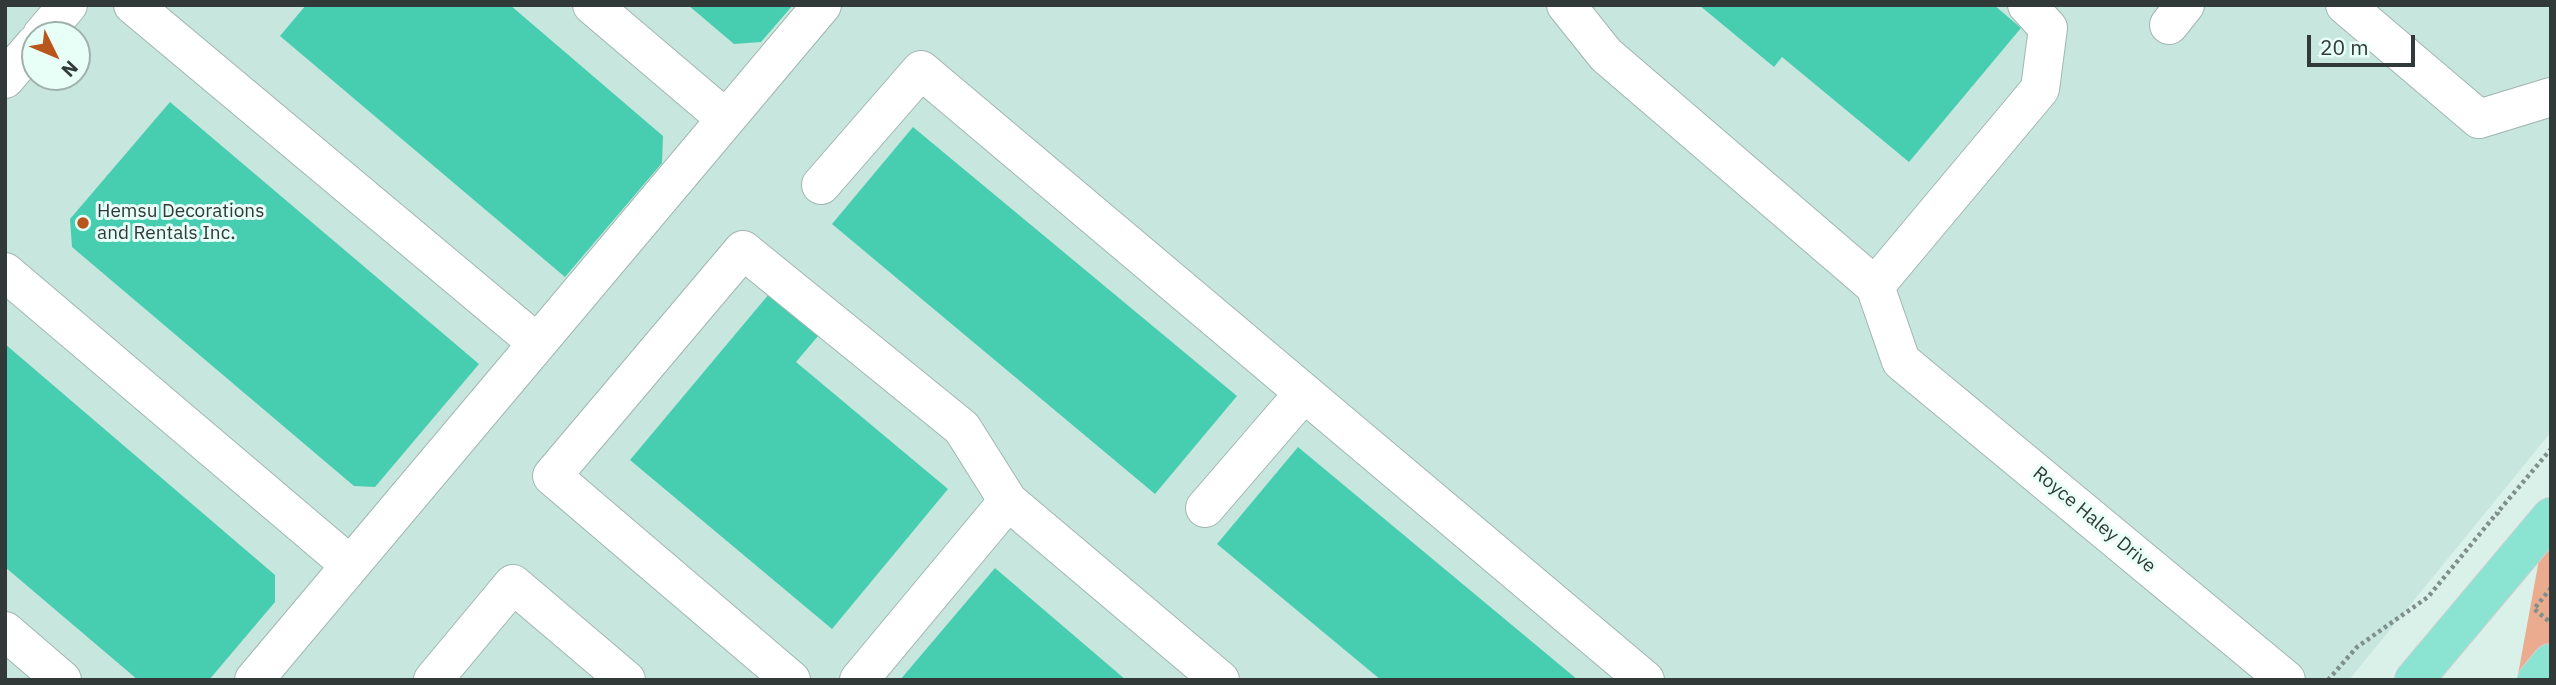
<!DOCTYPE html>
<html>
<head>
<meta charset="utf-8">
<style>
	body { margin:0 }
	#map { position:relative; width:2556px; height:685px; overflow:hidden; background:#daf1ea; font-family:"IBM Plex Sans",sans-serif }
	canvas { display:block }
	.frame { position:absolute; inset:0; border:7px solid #313a38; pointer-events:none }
	.north { position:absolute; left:21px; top:21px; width:70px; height:70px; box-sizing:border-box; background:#e8fff8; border:2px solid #9fb0ab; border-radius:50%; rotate:133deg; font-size:19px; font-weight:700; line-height:28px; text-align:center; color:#313a38 }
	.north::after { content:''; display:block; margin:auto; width:24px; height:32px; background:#b9561d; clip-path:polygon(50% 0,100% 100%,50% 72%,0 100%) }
	.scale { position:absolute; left:2307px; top:35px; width:108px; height:32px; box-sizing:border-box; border:4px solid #313a38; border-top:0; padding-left:9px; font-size:21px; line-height:24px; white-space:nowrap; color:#313a38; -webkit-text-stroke:5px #e8fff8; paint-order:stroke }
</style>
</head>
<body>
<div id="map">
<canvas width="2556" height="685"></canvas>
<div class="frame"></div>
<div class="north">N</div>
<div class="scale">20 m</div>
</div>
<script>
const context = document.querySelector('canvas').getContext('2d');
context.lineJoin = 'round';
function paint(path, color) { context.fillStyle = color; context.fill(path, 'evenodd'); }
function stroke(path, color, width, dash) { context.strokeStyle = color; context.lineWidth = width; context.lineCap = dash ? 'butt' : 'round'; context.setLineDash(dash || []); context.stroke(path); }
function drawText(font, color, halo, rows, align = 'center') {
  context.font = font + ' "IBM Plex Sans",sans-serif'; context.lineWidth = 6; context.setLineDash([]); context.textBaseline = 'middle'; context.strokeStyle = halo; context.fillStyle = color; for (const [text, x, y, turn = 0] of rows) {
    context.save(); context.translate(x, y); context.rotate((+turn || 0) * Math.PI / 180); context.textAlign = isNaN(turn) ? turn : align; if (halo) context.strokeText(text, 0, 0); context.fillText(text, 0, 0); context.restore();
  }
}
paint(new Path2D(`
	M5 5H2551V432L2349 680H5ZM35 35H77V77H35Z`), '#c7e6de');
paint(new Path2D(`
	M2551 494V680H2517Z`), '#eaab8e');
paint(new Path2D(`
	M306 5H510L663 136 662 163 565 277 280 36Z
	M688 5H793L761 42 734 44Z
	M1699 5H1994L2021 28 1909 162 1782 57 1774 67Z
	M170 102 479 364 375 487 354 486 72 247 70 219Z
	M913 127 1237 396 1155 494 832 224Z
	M769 294 818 336 796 362 948 489 832 629 630 460Z
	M5 344 275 575V602L209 680H138L5 567Z
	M1298 447 1578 680H1381L1217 544Z
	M995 568 1126 680H900Z`), '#47ceb1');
const minor = new Path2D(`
	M133 5 537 343
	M592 5 726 119
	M1566 5 1606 55 1875 286
	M2027 5 2048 28 2040 89 1875 286 1901 361 2286 680
	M2345 5 2479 119 2551 97
	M2169 25 2185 5
	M42 35 68 5
	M5 79 35 44
	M821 185 921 70 1645 680
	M5 272 350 565
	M1205 508 1304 393
	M5 631 62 680
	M254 680 822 5
	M433 680 513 584 626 680
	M791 680 552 476 743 250 962 428 1008 501
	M859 680 1008 501 1220 680`);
const major = new Path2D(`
	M2414 680 2551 517
	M2537 680 2551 663`);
stroke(minor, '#a1b6b0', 40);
stroke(major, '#ced0cf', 40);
stroke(new Path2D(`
	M2499 515 2497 513 2551 449
	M2551 588 2534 609 2551 623
	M2328 680 2357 647 2428 597 2497 513`), '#7f8f8b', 4.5, [3.5, 3.5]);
stroke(minor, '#fff', 38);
stroke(major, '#8be4d1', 38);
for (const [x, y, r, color] of [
	[83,223,7,"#b9561d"]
]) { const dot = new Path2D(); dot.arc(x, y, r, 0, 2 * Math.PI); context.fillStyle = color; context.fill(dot); stroke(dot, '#e8fff8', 2.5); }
drawText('19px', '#313a38', '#e8fff8', [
	["Hemsu Decorations",97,212],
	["and Rentals Inc.",97,234]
], 'left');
drawText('19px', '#313a38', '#e8fff8', [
	["Royce Haley Drive",2094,520,40]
]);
</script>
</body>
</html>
